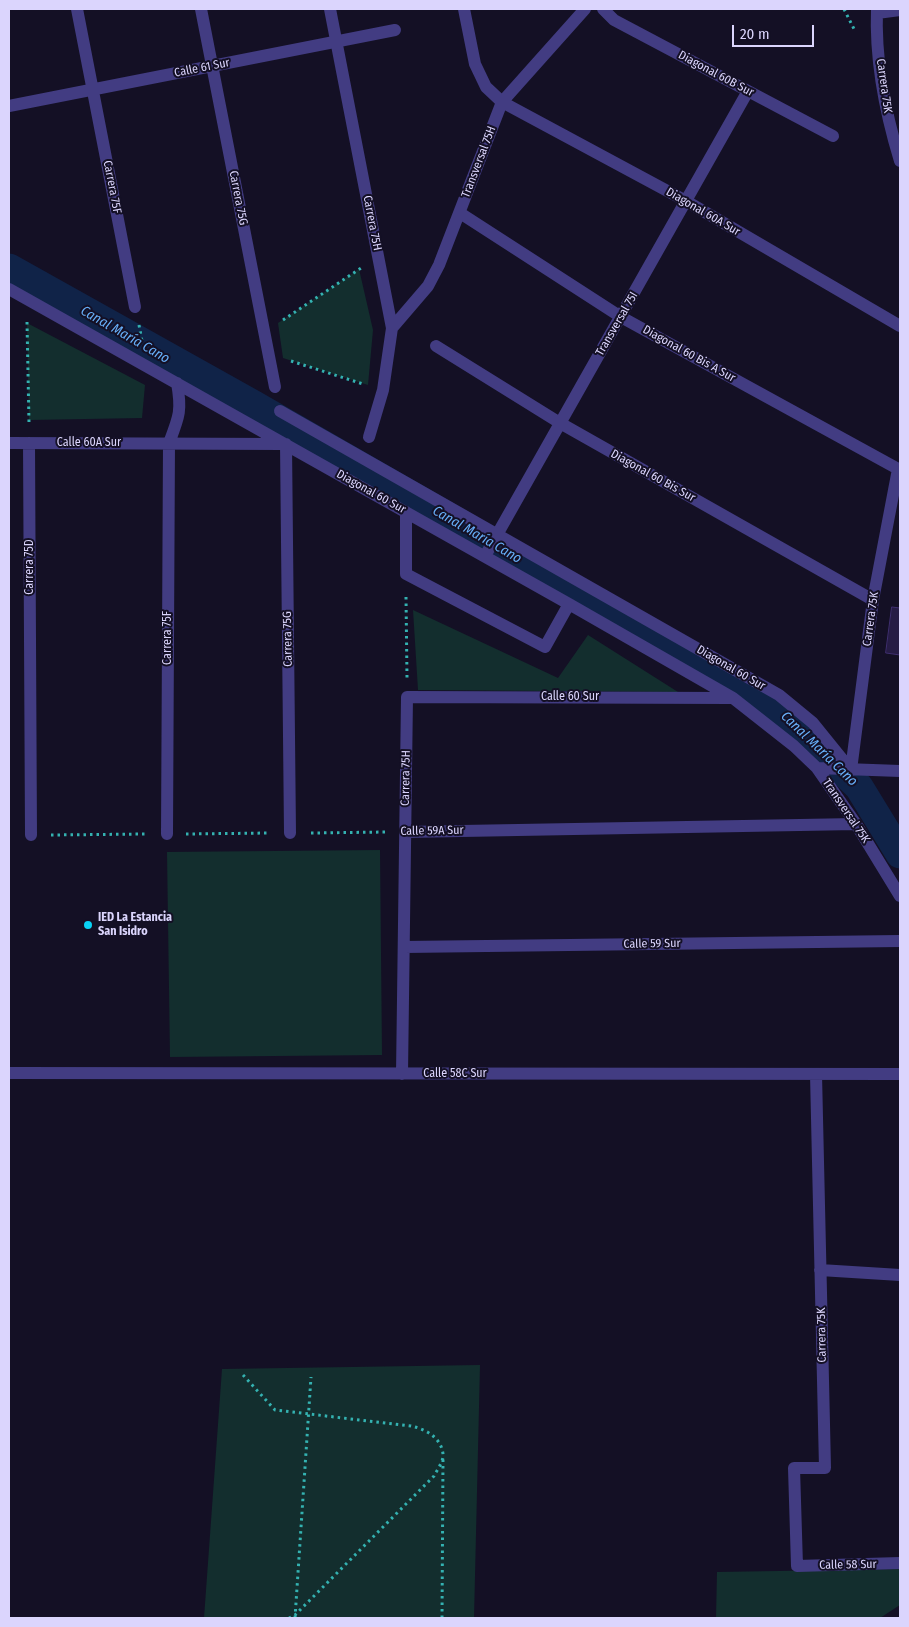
<!DOCTYPE html>
<html>
<head>
<meta charset="utf-8">
<style>
	body { margin:0 }
	#map { position:relative; width:909px; height:1627px; overflow:hidden; background:#141025; font-family:"Fira Sans Condensed",sans-serif }
	canvas { display:block }
	.frame { position:absolute; inset:0; border:10px solid #dbd5fd; pointer-events:none }
	.scale { position:absolute; left:732px; top:25px; width:82px; height:22px; box-sizing:border-box; border:2px solid #dbd5fd; border-top:0; padding-left:6px; font-size:15px; line-height:18px; white-space:nowrap; color:#dbd5fd; -webkit-text-stroke:4px #141025; paint-order:stroke }
</style>
</head>
<body>
<div id="map">
<canvas width="909" height="1627"></canvas>
<div class="frame"></div>
<div class="scale">20 m</div>
</div>
<script>
const context = document.querySelector('canvas').getContext('2d');
context.lineJoin = 'round';
function paint(path, color) { context.fillStyle = color; context.fill(path, 'evenodd'); }
function stroke(path, color, width, dash) { context.strokeStyle = color; context.lineWidth = width; context.lineCap = dash ? 'butt' : 'round'; context.setLineDash(dash || []); context.stroke(path); }
function drawText(font, color, halo, rows, align = 'center') {
  context.font = font + ' "Fira Sans Condensed",sans-serif'; context.lineWidth = 4; context.setLineDash([]); context.textBaseline = 'middle'; context.strokeStyle = halo; context.fillStyle = color; for (const [text, x, y, turn = 0] of rows) {
    context.save(); context.translate(x, y); context.rotate((+turn || 0) * Math.PI / 180); context.textAlign = isNaN(turn) ? turn : align; if (halo) context.strokeText(text, 0, 0); context.fillText(text, 0, 0); context.restore();
  }
}
paint(new Path2D(`
	M359 269 373 330 368 385 283 358 278 323Z
	M27 323 145 385 142 418 29 420Z
	M413 610 558 678 588 635 678 692 418 690Z
	M380 850 382 1055 170 1057 167 852Z
	M480 1365 474 1618H204L222 1369Z
	M900 1569V1605L880 1618H716L717 1572Z`), '#132e2e');
stroke(new Path2D(`
	M9 268 254 405 770 702 859 787 900 854`), '#102348', 29);
const building = new Path2D(`
	M892 607 900 608V655L886 653Z`);
paint(building, '#261c45');
stroke(building, '#3f2f70', 1);
stroke(new Path2D(`
	M844 9 855 31
	M283 320 361 268
	M27 322 29 423
	M139 325 142 341
	M291 361 363 384
	M406 597 407 678
	M311 833 387 832
	M186 834 270 833
	M51 835 147 834
	M243 1375 275 1410 411 1426C425 1429 441 1437 443 1454 444 1461 437 1470 434 1476L295 1615 289 1618
	M295 1618 311 1377
	M442 1618 443 1458`), '#34b2b1', 3, [2.5, 4]);
stroke(new Path2D(`
	M77 9 135 307
	M201 9 275 387
	M330 9 392 328 383 390 369 437
	M464 9 475 64 486 87 502 102 686 201 900 326
	M603 9 614 20 833 136
	M877 9C875 61 885 112 900 161
	M877 13 900 10
	M9 106 395 30
	M460 213 621 317 900 470
	M9 289 569 604 733 698 794 746 817 768 856 824 900 896
	M392 328 428 286 439 265 502 102 585 9
	M436 346 560 423 873 600
	M280 411 779 695 813 723 851 770
	M9 443 283 444
	M29 443 31 835
	M286 444 290 833
	M406 512V574L545 647 569 604
	M485 556 748 91
	M817 768 900 771
	M851 770 873 600 898 469
	M405 832 856 824
	M167 834 169 443C179 417 182 411 177 383
	M404 947 900 941
	M9 1073 900 1074
	M402 1074 407 697 730 698
	M816 1074 825 1468H794L797 1566 900 1563
	M820 1270 900 1275`), '#423c82', 12);
for (const [x, y, r, color] of [
	[88,925,5,"#09d2f5"]
]) { const dot = new Path2D(); dot.arc(x, y, r, 0, 2 * Math.PI); context.fillStyle = color; context.fill(dot); stroke(dot, '#141025', 2); }
drawText('12px', '#dbd5fd', '#141025', [
	["Calle 61 Sur",202,68,-11],
	["Diagonal 60B Sur",716,74,28],
	["Carrera 75K",884,86,82],
	["Transversal 75H",479,162,-69],
	["Carrera 75F",112,187,79],
	["Carrera 75G",238,198,79],
	["Diagonal 60A Sur",703,212,30],
	["Carrera 75H",372,223,79],
	["Transversal 75I",617,324,-60],
	["Diagonal 60 Bis A Sur",689,354,29],
	["Calle 60A Sur",89,443],
	["Diagonal 60 Bis Sur",653,476,29],
	["Diagonal 60 Sur",371,492,29],
	["Carrera 75D",30,567,-90],
	["Carrera 75K",871,619,-82],
	["Carrera 75F",168,638,-90],
	["Carrera 75G",288,639,-91],
	["Diagonal 60 Sur",731,668,30],
	["Calle 60 Sur",570,697],
	["Carrera 75H",406,778,-89],
	["Transversal 75K",846,811,56],
	["Calle 59A Sur",432,831,-1],
	["Calle 59 Sur",652,944,-1],
	["Calle 58C Sur",455,1074],
	["Carrera 75K",822,1335,-91],
	["Calle 58 Sur",848,1565,-1]
]);
drawText('bold 12px', '#dbd5fd', '#141025', [
	["IED La Estancia",98,918],
	["San Isidro",98,932]
], 'left');
drawText('italic 14px', '#67aff9', '#141025', [
	["Canal María Cano",125,335,30],
	["Canal María Cano",477,535,30],
	["Canal María Cano",819,749,44]
]);
</script>
</body>
</html>
